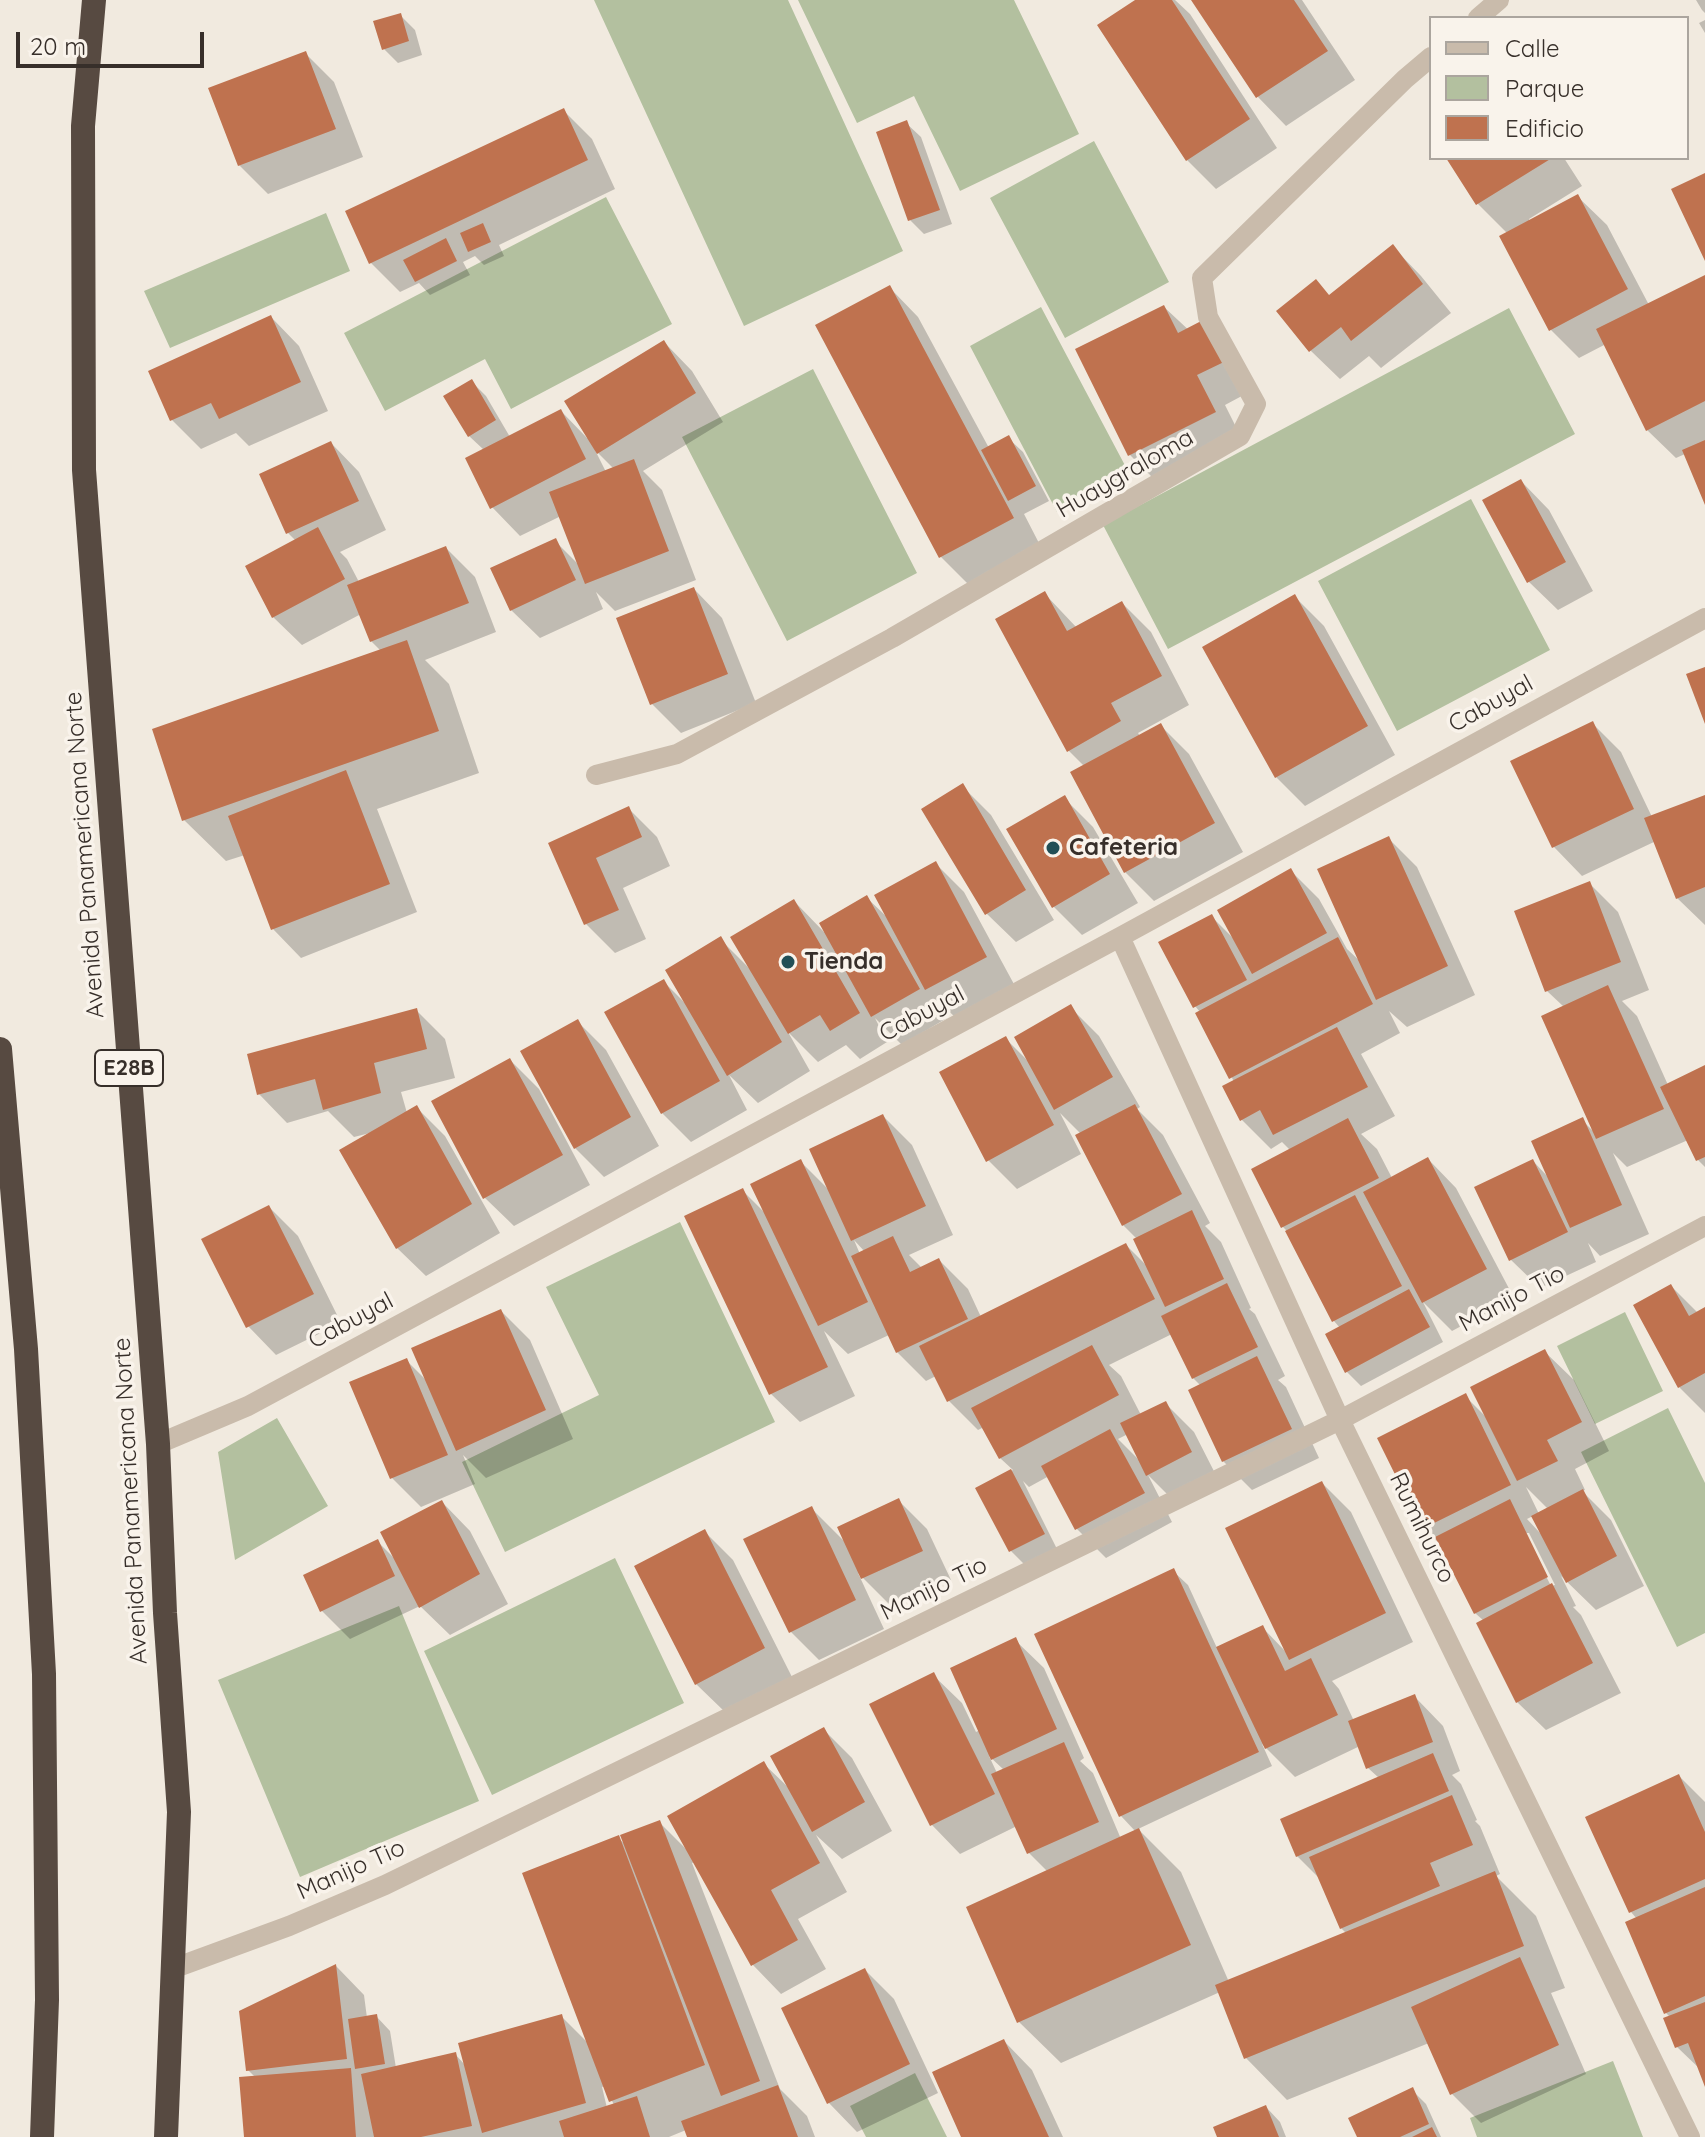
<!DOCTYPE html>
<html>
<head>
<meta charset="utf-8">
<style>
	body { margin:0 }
	#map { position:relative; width:1705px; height:2137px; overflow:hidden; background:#f1eadf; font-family:Quicksand,sans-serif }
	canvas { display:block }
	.legend { position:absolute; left:1429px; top:16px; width:260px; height:144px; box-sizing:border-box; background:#f9f3eb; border:2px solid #aba59e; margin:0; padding:10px 14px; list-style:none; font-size:24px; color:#372f2a }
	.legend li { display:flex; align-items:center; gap:16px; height:40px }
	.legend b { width:40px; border:2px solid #aba59e }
	.scale { position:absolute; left:16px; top:32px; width:188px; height:36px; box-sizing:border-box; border:4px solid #372f2a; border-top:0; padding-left:10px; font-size:24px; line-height:28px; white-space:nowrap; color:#372f2a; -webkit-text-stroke:6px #f9f3eb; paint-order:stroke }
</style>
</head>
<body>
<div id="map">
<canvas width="1705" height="2137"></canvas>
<ul class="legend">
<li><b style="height:10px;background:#c9bbab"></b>Calle</li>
<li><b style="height:22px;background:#b3c09f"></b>Parque</li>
<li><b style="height:22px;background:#bf724f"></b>Edificio</li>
</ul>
<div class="scale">20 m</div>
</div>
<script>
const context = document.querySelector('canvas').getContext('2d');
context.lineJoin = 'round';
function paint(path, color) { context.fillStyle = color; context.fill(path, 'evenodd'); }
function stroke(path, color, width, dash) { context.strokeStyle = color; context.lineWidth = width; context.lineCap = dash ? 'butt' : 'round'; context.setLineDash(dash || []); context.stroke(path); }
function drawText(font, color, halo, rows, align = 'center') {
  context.font = font + ' Quicksand,sans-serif'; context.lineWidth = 7; context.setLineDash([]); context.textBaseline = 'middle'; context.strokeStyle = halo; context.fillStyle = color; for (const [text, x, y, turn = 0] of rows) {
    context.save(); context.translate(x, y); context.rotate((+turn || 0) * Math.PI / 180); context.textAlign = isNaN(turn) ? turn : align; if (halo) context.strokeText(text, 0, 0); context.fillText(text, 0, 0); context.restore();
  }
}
paint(new Path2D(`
	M594 0H788L903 251 744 326Z
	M798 0H1014L1079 134 960 191 914 96 857 123Z
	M1094 141 1169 282 1065 338 990 198Z
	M606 197 672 324 511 409 485 359 385 411 344 333Z
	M326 213 350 271 170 348 144 291Z
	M1041 307 1129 473 1057 512 970 346Z
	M1509 308 1575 434 1168 649 1103 525Z
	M813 369 917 573 787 641 682 437Z
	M1471 499 1550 650 1397 731 1318 581Z
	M680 1222 775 1422 505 1552 462 1462 599 1395 546 1287Z
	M1625 1312 1663 1391 1595 1424 1557 1346Z
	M1668 1408 1705 1483V1633L1677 1647 1581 1452Z
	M277 1418 328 1506 235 1560 218 1452Z
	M615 1558 684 1703 492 1795 424 1651Z
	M399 1606 479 1801 300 1877 218 1680Z
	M1613 2061 1643 2137H1477L1470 2118Z
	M915 2073 947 2137H866L850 2106Z`), '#b3c09f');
paint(new Path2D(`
	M1139 0H1175L1190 14 1277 148 1216 189 1187 160Z
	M1193 0H1302L1355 80 1286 126 1258 97Z
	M1696 0H1705V13L1702 10Z
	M401 16 415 30 422 55 398 63 384 49Z
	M1705 20V33L1699 23Z
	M305 53 334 82 363 157 268 194 239 165Z
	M563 110 592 139 615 189 499 245 504 256 484 265 475 256 463 262 470 275 430 295 419 283 400 292 371 263 347 212Z
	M906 123 921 137 952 224 924 234 910 220Z
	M1448 158H1564L1582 186 1529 219 1530 222 1578 197 1607 225 1649 305 1705 277V500L1685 454 1676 458 1647 430 1606 344 1579 358 1550 329 1508 234 1478 204Z
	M1393 247 1421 276 1451 313 1381 368 1369 356 1340 379 1311 351 1279 311 1330 296Z
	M890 288 918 317 989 448 1008 438 1023 452 1049 501 1024 514 1041 547 969 585 941 557Z
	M1164 307 1253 390 1225 405 1243 441 1159 484 1130 455Z
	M271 317 299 346 328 411 249 446 236 433 201 449 172 420 150 372Z
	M664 342 692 371 723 422 643 471 662 490 696 580 615 611 596 592 603 609 540 638 511 610 555 541 579 565 561 516 520 536 492 507 484 450 469 436 472 382 486 396 510 437 561 411 587 438ZM595 450 614 469 606 472Z
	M331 443 359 472 386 530 340 552 347 559 359 582 446 548 475 577 496 632 425 660 449 684 479 773 377 809 417 912 301 958 273 929 245 855 226 861 184 820 381 651 371 641 361 614 302 645 273 617 296 541 288 533Z
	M1521 481 1549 510 1593 591 1558 610 1529 582Z
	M694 589 722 618 756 703 681 733 652 704 619 619Z
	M1044 593 1077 628 1122 603 1151 632 1189 705 1138 733 1140 736 1160 725 1189 754 1243 852 1154 901 1125 872 1084 766 1068 750Z
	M1295 597 1324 626 1395 755 1305 806 1276 777 1205 648Z
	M1592 723 1621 752 1652 817 1705 797V925L1677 898 1656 841 1582 876 1554 847Z
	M962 786 991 815 1054 920 1016 942 987 914Z
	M1064 798 1093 827 1138 903 1082 935 1054 907Z
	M628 808 657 837 670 866 623 888 646 939 615 953 586 924 550 844Z
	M1388 838 1417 867 1475 995 1407 1027 1389 1011 1400 1033 1361 1054 1395 1116 1361 1134 1377 1149 1392 1178 1428 1159 1456 1188 1514 1298 1452 1331 1423 1302 1443 1342 1361 1386 1347 1372 1328 1335 1340 1328 1334 1321 1288 1232 1283 1227 1290 1150 1282 1142 1271 1149 1242 1120 1225 1087 1234 1082 1200 1012 1195 1006 1212 917 1233 938 1290 870 1319 899 1347 949 1362 963Z
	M935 863 964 892 1015 986 956 1018 939 1002 947 1018 902 1045 875 1018 887 1042 860 1059 846 1045 818 1062 788 1032 810 1071 758 1103 729 1075 747 1110 691 1142 662 1113 663 981 686 1004 720 939 749 968 794 901 824 932 867 898 888 918Z
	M1589 883 1618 912 1649 990 1622 1001 1637 1016 1668 1085 1705 1067V1167L1698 1160 1688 1140 1627 1167 1613 1153 1649 1234 1600 1256 1588 1243 1596 1262 1540 1288 1511 1260 1533 1161 1549 1178 1582 1120 1595 1133 1564 1007 1547 991Z
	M1070 1007 1099 1036 1140 1107 1137 1109 1163 1135 1210 1223 1205 1226 1221 1242 1251 1308 1249 1309 1255 1314 1285 1376 1278 1380 1286 1387 1319 1458 1252 1490 1223 1461 1201 1386 1193 1378 1172 1334 1109 1365 1121 1376 1141 1415 1165 1403 1194 1432 1219 1481 1176 1503 1148 1475 1172 1522 1106 1558 1077 1529 1049 1476 1029 1487 1023 1481 1057 1549 1025 1565 1011 1551 978 1488 1013 1470 1000 1458 984 1427 978 1430 949 1401 936 1376 926 1381 897 1352 889 1335 848 1354 824 1331 855 1396 800 1422 771 1394 743 1191 765 1213 801 1162 829 1190 883 1116 912 1145 953 1235 909 1255 922 1268 939 1260 968 1289 981 1317 1126 1245 1147 1266 1137 1239 1123 1225 1081 1134 1060 1113 1081 1154 1017 1189 988 1160 1006 1039 1028 1061ZM854 1240 865 1252 860 1254ZM1128 1434 1141 1462 1118 1439Z
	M416 1010 445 1039 455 1078 401 1092 407 1113 416 1107 445 1136 500 1233 426 1276 397 1248 370 1133 354 1137 328 1111 287 1123 259 1094Z
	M578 1022 606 1050 659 1146 604 1177 575 1148Z
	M510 1060 539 1089 590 1185 514 1226 485 1198Z
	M269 1207 298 1236 341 1323 276 1355 248 1326Z
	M1671 1286 1698 1313 1705 1309V1413L1679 1387Z
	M501 1311 530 1340 573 1439 486 1478 463 1455 475 1484 421 1507 392 1478 406 1360 428 1382Z
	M1545 1352 1574 1380 1609 1451 1575 1469 1585 1490 1582 1491 1611 1520 1644 1586 1596 1610 1561 1576 1576 1606 1573 1607 1581 1615 1621 1693 1546 1730 1517 1702 1484 1621 1475 1613 1441 1545 1424 1528 1465 1396 1487 1418ZM1526 1487 1548 1509 1539 1514ZM1533 1516 1541 1534 1527 1519ZM1524 1533H1529L1555 1585 1551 1586Z
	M1322 1483 1351 1512 1413 1642 1332 1681 1339 1689 1354 1721 1415 1697 1443 1726 1460 1771 1452 1775 1461 1784 1477 1820 1475 1821 1480 1826 1500 1874 1496 1876 1536 1916 1565 1988 1551 1993 1586 2074 1481 2123 1452 2094 1429 2043 1287 2100 1246 2058 1220 1992 1061 2063 1019 2022 1048 1872 1029 1853 1017 1826 960 1854 932 1825 933 1675 962 1703 976 1732 980 1730 1015 1640 1044 1668 1084 1758 1080 1761 1093 1773 1121 1839 1136 1832 1121 1816 1173 1571 1188 1585 1217 1648 1262 1627 1286 1652ZM1262 1744 1295 1777 1360 1746 1368 1768 1379 1778 1297 1856 1321 1880 1341 1928 1347 1934 1229 1982 1181 1872 1138 1829 1272 1766ZM989 1756 1004 1770 997 1773Z
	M898 1500 927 1529 951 1580 892 1607 858 1573 884 1629 819 1660 791 1632 811 1508 846 1543Z
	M442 1502 470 1531 508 1604 450 1635 420 1606 350 1639 321 1610 377 1541 394 1558Z
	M705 1532 733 1560 792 1677 725 1712 696 1684Z
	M823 1729 852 1758 892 1831 842 1859 816 1835 847 1892 798 1919 826 1969 781 1994 753 1965 695 1862 692 1863 780 2089 807 2116 815 2137H689L686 2130 669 2137H246L256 2078 248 2070 336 1966 364 1995 367 2018 376 2016 390 2031 396 2068 455 2054 465 2065 561 2016 589 2044 618 1838 627 1846 659 1822 687 1850 764 1764 789 1788ZM605 2086 614 2105 607 2108 602 2087Z
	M1679 1776 1705 1802V2082L1701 2070 1677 2047 1671 2018 1666 2013 1637 1919 1631 1912Z
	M865 1970 894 1999 938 2093 857 2132 829 2103Z
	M1004 2041 1032 2070 1063 2137H964Z
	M1412 2090 1426 2104 1441 2137H1359Z
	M1266 2107 1280 2122 1286 2137H1219Z`), '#0003');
paint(new Path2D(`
	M1135 0H1172L1250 119 1186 161 1097 25Z
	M1191 0H1294L1328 51 1256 98Z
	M401 13 409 41 382 50 373 21Z
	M306 51 336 129 238 166 208 88Z
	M564 108 588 160 369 264 345 211Z
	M907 120 940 210 908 221 876 132Z
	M1446 158H1552L1476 205Z
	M1705 173V261L1671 189Z
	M1578 194 1628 289 1549 331 1499 236Z
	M483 223 491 242 468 252 460 233Z
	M446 238 457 261 415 282 403 260Z
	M1393 244 1423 284 1351 341 1341 327 1309 352 1276 311 1316 279 1329 295Z
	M1705 275V401L1646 431 1596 329Z
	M890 285 1014 518 939 558 815 325Z
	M1164 305 1178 333 1205 319 1226 361 1197 375 1216 412 1128 456 1075 349Z
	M271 315 301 382 219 419 211 403 170 421 148 371Z
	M664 340 696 393 597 454 564 401Z
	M472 379 496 420 468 437 443 396Z
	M561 409 586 459 490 509 465 458Z
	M1009 435 1036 486 1008 501 981 450Z
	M1705 440V505L1682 450Z
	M331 441 359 501 286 534 259 474Z
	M634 459 669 551 585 584 549 492Z
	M1521 479 1566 562 1527 583 1482 500Z
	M318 527 345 579 272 618 245 566Z
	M556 538 576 580 510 611 490 568Z
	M446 546 469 603 370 642 347 585Z
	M694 587 728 674 650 705 616 618Z
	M1045 591 1067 631 1122 601 1162 676 1111 703 1121 721 1067 752 995 619Z
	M1295 594 1368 726 1275 778 1202 647Z
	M407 640 439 731 182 821 152 729Z
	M1705 667V724L1686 674Z
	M1593 721 1634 809 1552 848 1510 761Z
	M1161 723 1215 823 1124 873 1070 772Z
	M346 770 390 884 271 930 228 816Z
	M963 783 1026 890 985 915 921 809Z
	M1065 795 1110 874 1052 908 1006 829Z
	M1705 795V887L1676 899 1644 818Z
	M629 806 642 837 596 858 619 910 584 925 548 843Z
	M1389 836 1448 966 1376 1000 1317 869Z
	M936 861 987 957 925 990 874 895Z
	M1291 868 1327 933 1252 974 1217 910Z
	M1590 881 1621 962 1545 992 1514 911Z
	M867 895 920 989 871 1017 819 923Z
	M794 899 860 1013 830 1031 820 1015 788 1034 730 937Z
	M1212 914 1247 980 1193 1008 1158 942Z
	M721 936 782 1042 727 1076 665 970Z
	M1338 937 1373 1004 1229 1079 1195 1013Z
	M664 979 720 1081 661 1114 604 1012Z
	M1608 985 1664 1109 1596 1139 1541 1016Z
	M1071 1004 1113 1077 1054 1110 1014 1037Z
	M417 1008 427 1049 374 1063 381 1093 323 1110 315 1079 257 1095 247 1054Z
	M578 1019 631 1117 574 1149 520 1051Z
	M1337 1027 1368 1087 1273 1135 1260 1110 1240 1121 1222 1086Z
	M1006 1036 1054 1125 986 1162 939 1072Z
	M510 1058 563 1155 483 1199 431 1101Z
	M1705 1065V1157L1696 1161 1660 1087Z
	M1135 1104 1182 1194 1122 1226 1075 1135Z
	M417 1105 472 1204 396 1249 339 1150Z
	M883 1114 926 1206 851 1241 809 1149Z
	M1583 1117 1622 1205 1570 1228 1531 1141Z
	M1348 1118 1379 1178 1281 1228 1251 1169Z
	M1428 1157 1487 1269 1422 1303 1363 1192Z
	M801 1159 868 1302 818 1326 750 1184Z
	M1533 1159 1568 1232 1509 1261 1474 1187Z
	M743 1188 828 1367 769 1395 684 1216Z
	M1355 1195 1402 1286 1332 1322 1285 1231Z
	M269 1205 314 1294 246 1328 201 1239Z
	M1192 1210 1224 1279 1165 1307 1133 1239Z
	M893 1236 910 1272 939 1258 968 1319 896 1353 851 1256Z
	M1126 1243 1155 1299 947 1402 919 1346Z
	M1227 1283 1258 1347 1192 1379 1161 1316Z
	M1671 1284 1689 1316 1705 1307V1373L1678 1388 1633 1305Z
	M1409 1289 1430 1327 1345 1373 1325 1334Z
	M501 1309 546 1410 456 1451 411 1348Z
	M1092 1345 1119 1395 999 1459 971 1408Z
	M1545 1349 1582 1422 1547 1440 1558 1461 1517 1481 1470 1387Z
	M1257 1356 1292 1429 1222 1462 1188 1390Z
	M407 1358 448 1455 390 1479 349 1382Z
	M1466 1393 1511 1485 1422 1529 1377 1438Z
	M1166 1401 1192 1452 1146 1476 1120 1423Z
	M1110 1429 1145 1493 1075 1530 1041 1466Z
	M1011 1469 1045 1534 1009 1552 975 1488Z
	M1322 1481 1386 1613 1289 1660 1225 1528Z
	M1583 1489 1617 1556 1566 1583 1531 1516Z
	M899 1498 923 1551 861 1579 837 1527Z
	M1510 1499 1548 1577 1474 1614 1435 1537Z
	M442 1500 480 1574 419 1608 380 1532Z
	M812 1506 856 1600 789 1633 743 1539Z
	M705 1529 765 1648 695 1685 634 1566Z
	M378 1539 395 1576 320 1612 303 1575Z
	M1174 1568 1259 1752 1119 1817 1034 1634Z
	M1552 1583 1593 1663 1516 1703 1476 1623Z
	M1263 1625 1285 1671 1311 1658 1338 1715 1265 1749 1216 1647Z
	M1016 1637 1057 1729 991 1760 950 1668Z
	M934 1672 995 1794 930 1826 869 1704Z
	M1415 1694 1433 1742 1366 1769 1348 1721Z
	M824 1727 865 1802 812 1832 770 1756Z
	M1064 1742 1099 1822 1027 1854 991 1774Z
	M1433 1753 1449 1791 1296 1857 1280 1819Z
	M764 1761 820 1863 771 1890 798 1940 751 1966 667 1816Z
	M1679 1774 1705 1832V1879L1629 1913 1585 1817Z
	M1452 1795 1473 1845 1430 1863 1440 1886 1340 1929 1309 1857Z
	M660 1820 760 2081 721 2096 620 1835Z
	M1139 1828 1191 1945 1017 2023 966 1907Z
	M619 1835 705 2065 609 2102 522 1873Z
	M1495 1871 1524 1946 1244 2059 1215 1985Z
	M1705 1887V1996L1664 2014 1625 1922Z
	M1520 1957 1559 2045 1450 2095 1411 2007Z
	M336 1964 347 2059 246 2071 239 2011Z
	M865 1968 910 2064 827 2104 781 2008Z
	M1705 2002V2087L1688 2043 1675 2048 1663 2018Z
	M377 2014 385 2064 355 2069 348 2019Z
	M562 2014 586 2103 482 2133 458 2043Z
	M1004 2039 1049 2137H961L932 2072Z
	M456 2052 472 2126 421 2137H374L361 2074Z
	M351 2068 356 2137H244L239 2077Z
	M778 2085 798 2137H687L681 2121Z
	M1413 2087 1429 2124 1400 2137H1357L1348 2118Z
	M637 2096 650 2137H564L559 2121Z
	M1266 2105 1279 2137H1217L1213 2127Z
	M1432 2127 1437 2137H1412Z`), '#bf724f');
stroke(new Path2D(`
	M1478 18 1499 0
	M596 775 677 754 892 638 1240 436 1256 404 1208 317 1202 278 1405 79 1431 57
	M1120 937 1340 1420 1690 2137
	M158 1444 248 1406 1120 937 1705 618
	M172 1969 289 1926 385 1885 1340 1420 1705 1226`), '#c9bbab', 20);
stroke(new Path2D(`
	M94 0 83 126 84 470 158 1444 165 1613 179 1812 166 2137
	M0 1049 26 1349 44 1674 47 2000 42 2137`), '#574a41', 24);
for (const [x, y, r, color] of [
	[1053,848,8,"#224f56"],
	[788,962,8,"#224f56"]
]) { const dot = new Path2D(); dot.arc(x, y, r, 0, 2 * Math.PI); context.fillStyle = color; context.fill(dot); stroke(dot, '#f9f3eb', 3); }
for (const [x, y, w] of [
	[129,1068,68]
]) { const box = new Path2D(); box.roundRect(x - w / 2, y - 18, w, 36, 6); context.fillStyle = '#f9f3eb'; context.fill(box); stroke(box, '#372f2a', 2); }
drawText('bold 22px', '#372f2a', null, [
	["E28B",129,1068]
]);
drawText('24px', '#372f2a', '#f9f3eb', [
	["Huaygraloma",1125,474,-30],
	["Cabuyal",1491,704,-29],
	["Avenida Panamericana Norte",85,855,-94],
	["Cabuyal",922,1014,-28],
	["Manijo Tio",1512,1299,-28],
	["Cabuyal",351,1321,-28],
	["Avenida Panamericana Norte",131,1501,-93],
	["Rumihurco",1422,1528,64],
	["Manijo Tio",934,1589,-26],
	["Manijo Tio",351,1870,-24]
]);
drawText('bold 24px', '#372f2a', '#f9f3eb', [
	["Cafeteria",1069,848],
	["Tienda",804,962]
], 'left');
</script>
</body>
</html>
